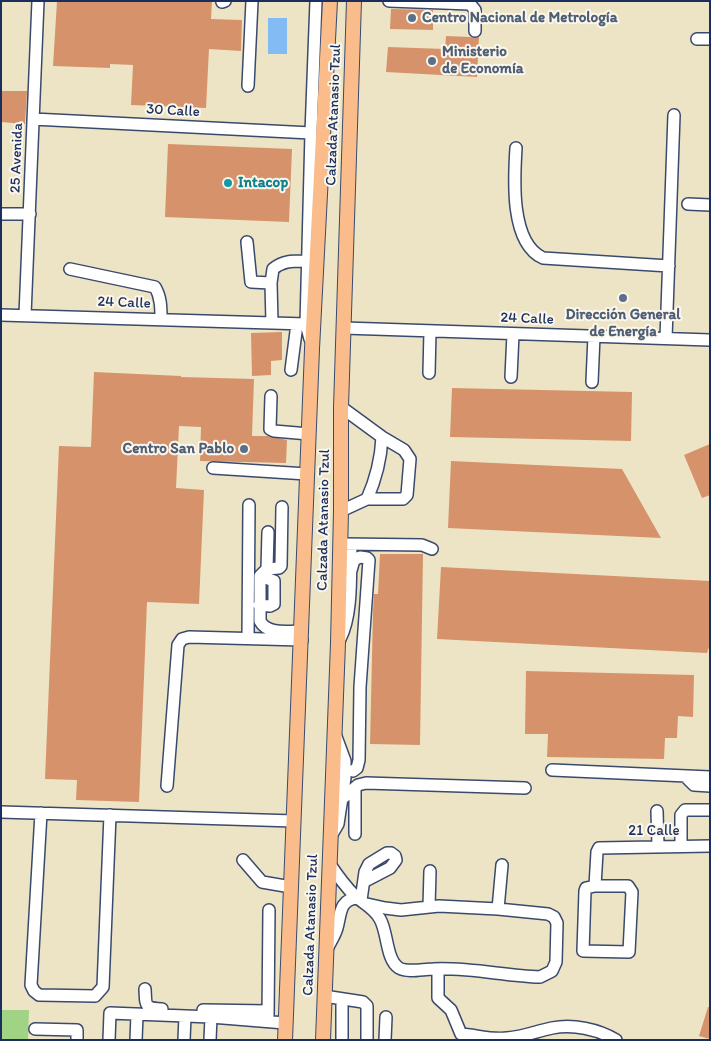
<!DOCTYPE html>
<html>
<head>
<meta charset="utf-8">
<style>
	body { margin:0 }
	#map { position:relative; width:711px; height:1041px; overflow:hidden; background:#ede4c5; font-family:Itim,sans-serif }
	canvas { display:block }
	.frame { position:absolute; inset:0; border:2px solid #1b2f5e; pointer-events:none }
</style>
</head>
<body>
<div id="map">
<canvas width="711" height="1041"></canvas>
<div class="frame"></div>
</div>
<script>
const context = document.querySelector('canvas').getContext('2d');
context.lineJoin = 'round';
function paint(path, color) { context.fillStyle = color; context.fill(path, 'evenodd'); }
function stroke(path, color, width, dash) { context.strokeStyle = color; context.lineWidth = width; context.lineCap = dash ? 'butt' : 'round'; context.setLineDash(dash || []); context.stroke(path); }
function drawText(font, color, halo, rows, align = 'center') {
  context.font = font + ' Itim,sans-serif'; context.lineWidth = 4; context.setLineDash([]); context.textBaseline = 'middle'; context.strokeStyle = halo; context.fillStyle = color; for (const [text, x, y, turn = 0] of rows) {
    context.save(); context.translate(x, y); context.rotate((+turn || 0) * Math.PI / 180); context.textAlign = isNaN(turn) ? turn : align; if (halo) context.strokeText(text, 0, 0); context.fillText(text, 0, 0); context.restore();
  }
}
paint(new Path2D(`
	M1 1010H29L28 1040H1Z`), '#a0d484');
paint(new Path2D(`
	M268 18H287V54H268Z`), '#83bcf4');
paint(new Path2D(`
	M57 1H212L211 19 242 20 241 51 209 49 206 108 131 105 133 65 110 64V68L53 66Z
	M391 9 433 10V30L390 29Z
	M446 36 470 37 475 38 479 37 477 77 386 72 388 47 445 49Z
	M1 91H27L25 124 1 122Z
	M168 144 292 149 289 222 165 217Z
	M282 332V360L271 361V375L252 376 251 333Z
	M94 372 181 376V377L254 379 252 436H268L287 440 286 463 200 461 201 427 179 426 176 488 204 490 199 604 147 602 139 802 76 800 77 780 45 779 59 446 91 447Z
	M452 388 632 392 631 441 450 437Z
	M710 444V495L702 498 684 455Z
	M451 461 622 469 661 538 448 528Z
	M380 554H423L420 745 370 744 373 612 374 594H378Z
	M441 567 710 581V644L707 653 437 639Z
	M526 671 694 675 693 717 678 716 677 738H665L664 759 547 757 548 734H525Z
	M708 1007H710V1039L699 1036Z`), '#d6936b');
const minor = new Path2D(`
	M389 1 470 4 475 10V31
	M222 2 225 1
	M697 39H710
	M248 86 252 1
	M33 119 311 133
	M516 148C514 179 510 243 543 258L669 266
	M688 204 710 205
	M1 214H30
	M247 242 251 282 271 283
	M70 269 155 287C161 297 161 308 161 319
	M1 315 306 324
	M25 315 38 1
	M272 323 271 283 273 269C284 260 294 261 308 261
	M344 328 710 340
	M666 338 674 115
	M310 339 306 324 311 133 316 1
	M291 370 297 324
	M429 373 430 331
	M511 377 513 334
	M592 382 594 336
	M271 396 270 429 274 431 309 434
	M341 407 382 437 404 450 410 459 407 495 403 499H367L341 511
	M213 468 307 474
	M367 499C376 479 381 459 382 437
	M282 507 281 566 279 568 267 569 260 576V621C267 635 289 631 302 631
	M345 544 422 545 432 549
	M267 569 268 532
	M350 574 354 560 360 557 367 558 369 560 360 687 359 760 357 768 353 771
	M259 605 270 606 274 604V581L260 576
	M248 638 249 505
	M340 639C353 614 350 573 351 545
	M552 770 710 777
	M685 776 694 785 710 786
	M167 786 178 645 182 639 189 637 302 640
	M343 798 358 785 366 783 525 788
	M657 811 658 846
	M1 812 294 821
	M41 813 31 985 34 991 39 995 95 996 103 987 110 815
	M355 834V788
	M331 836 338 824 345 778V761L335 734
	M681 846V815L685 810H710
	M243 860 262 882 291 887
	M329 863C337 875 345 886 355 896 364 904 374 908 380 919 388 933 386 960 399 968 408 973 423 969 433 969 469 967 505 976 540 977L552 971 556 962 557 923 554 917 548 914 498 909 439 906 401 910 385 908 367 904
	M595 886H628L632 892 629 952 583 951 585 891 586 888Z
	M595 886 597 852 599 848 710 846
	M361 900 365 872 369 864 387 853H391L395 856 396 860 390 868 365 881
	M429 907 430 871
	M498 909 502 865
	M328 947C331 941 335 935 337 928 341 914 339 900 357 898
	M438 969V998L451 1010 461 1034C476 1035 491 1040 507 1038 523 1037 537 1031 552 1028 573 1024 598 1029 616 1040
	M145 989C146 1006 144 1008 162 1009
	M324 996 363 1002 367 1006V1040
	M342 1000V1040
	M203 1010 268 1011
	M268 1017 269 910
	M35 1029 77 1030V1040
	M109 1040 110 1013 211 1017 285 1023
	M136 1040 137 1015
	M184 1040 185 1016
	M210 1040 211 1017
	M385 1040 386 1017`);
const major = new Path2D(`
	M285 1040 312 349 330 1
	M323 1040 338 643 341 511V407L354 1`);
stroke(minor, '#3a4a6d', 14);
stroke(major, '#3a4a6d', 16);
stroke(minor, '#fff', 11);
stroke(major, '#f9bc8a', 14);
for (const [x, y, r, color] of [
	[412,18,5,"#5c6f8a"],
	[432,61,5,"#5c6f8a"],
	[228,183,5,"#0f9aa8"],
	[623,298,5,"#5c6f8a"],
	[244,449,5,"#5c6f8a"]
]) { const dot = new Path2D(); dot.arc(x, y, r, 0, 2 * Math.PI); context.fillStyle = color; context.fill(dot); stroke(dot, '#fbf7ec', 2); }
drawText('bold 15px', '#4e5e75', '#fbf7ec', [
	["Centro Nacional de Metrología",422,18],
	["Ministerio",442,52],
	["de Economía",442,69],
	["Dirección General",623,315,"center"],
	["de Energía",623,332,"center"],
	["Centro San Pablo",234,449,"right"]
], 'left');
drawText('15px', '#1b2f5e', '#fbf7ec', [
	["30 Calle",173,111,3],
	["Calzada Atanasio Tzul",334,115,-88],
	["25 Avenida",17,158,-88],
	["24 Calle",124,303,2],
	["24 Calle",527,319,2],
	["Calzada Atanasio Tzul",324,520,-89],
	["21 Calle",654,831],
	["Calzada Atanasio Tzul",311,925,-88]
]);
drawText('bold 15px', '#0d838f', '#fbf7ec', [
	["Intacop",238,183]
], 'left');
</script>
</body>
</html>
